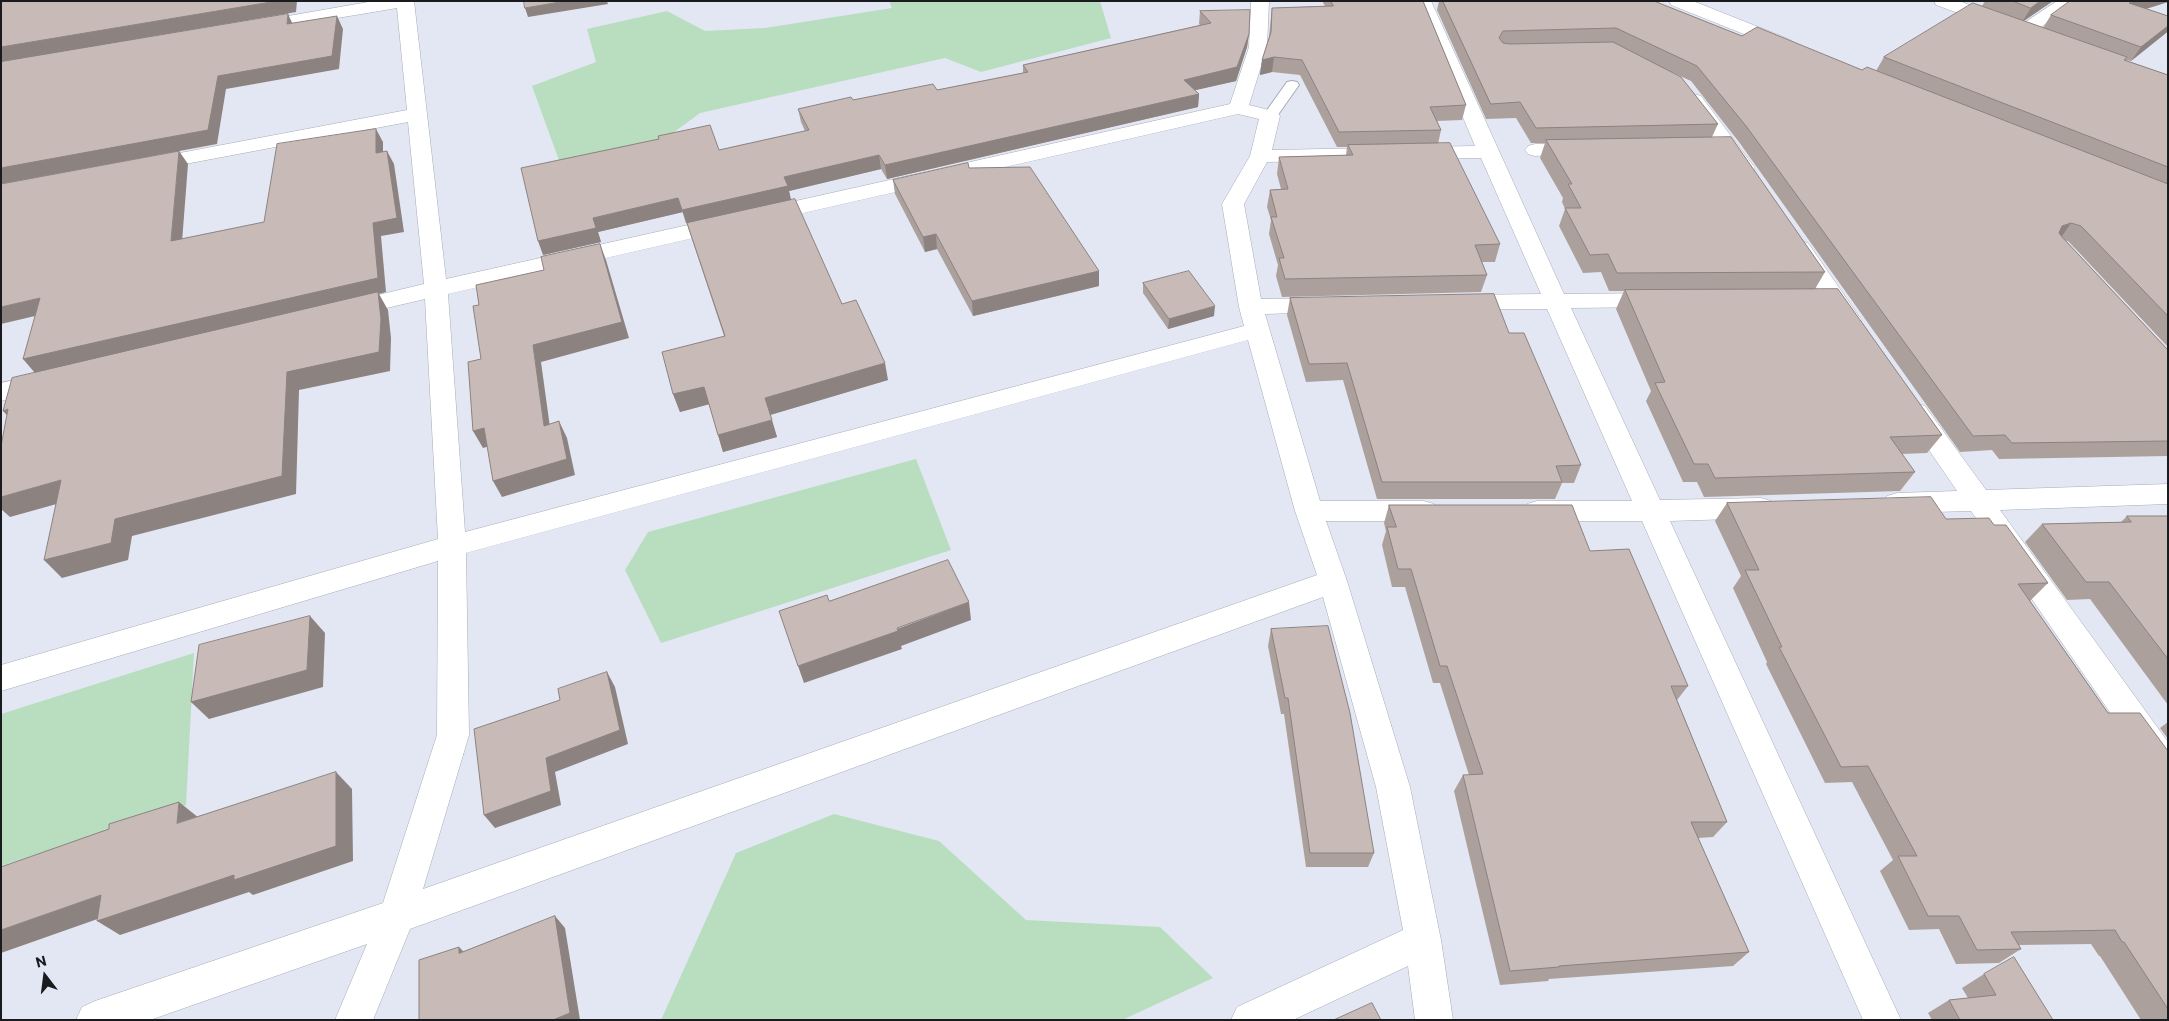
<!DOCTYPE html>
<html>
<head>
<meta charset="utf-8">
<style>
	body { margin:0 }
	#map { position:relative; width:2169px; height:1021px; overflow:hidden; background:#e2e7f3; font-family:Commissioner,sans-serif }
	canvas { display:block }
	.frame { position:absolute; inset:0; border:2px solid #191b1e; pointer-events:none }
	.north { position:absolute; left:20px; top:951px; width:50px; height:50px; -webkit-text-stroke:4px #e2e7f3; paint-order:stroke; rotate:345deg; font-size:14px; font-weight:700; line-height:20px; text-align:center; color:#191b1e }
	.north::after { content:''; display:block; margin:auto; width:18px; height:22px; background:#191b1e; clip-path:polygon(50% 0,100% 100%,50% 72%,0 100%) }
</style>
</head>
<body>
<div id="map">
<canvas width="2169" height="1021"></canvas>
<div class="frame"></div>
<div class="north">N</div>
</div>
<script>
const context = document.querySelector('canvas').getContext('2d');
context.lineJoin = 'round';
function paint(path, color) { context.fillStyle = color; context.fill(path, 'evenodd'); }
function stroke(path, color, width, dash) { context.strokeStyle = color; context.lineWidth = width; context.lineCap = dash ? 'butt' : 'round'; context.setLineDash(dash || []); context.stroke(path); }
paint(new Path2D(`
	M889 1H1100L1111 38 981 72 945 58 700 113 658 144 560 163 532 86 596 62 587 29 667 11 705 31 765 28 892 8Z
	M916 459 951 550 661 643 625 570 648 532Z
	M194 653 186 805 1 866V714Z
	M834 814 939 841 1026 920 1160 927 1213 978 1122 1020H661L736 853Z`), '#b8debf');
const service = new Path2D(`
	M1292 81 1297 82 1299 85 1275 119H1265L1262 116 1265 113 1287 82Z`);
const minor = new Path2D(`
	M374 1H414L446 279 1230 104 1249 47 1251 1H1269L1267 47 1249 105 1277 112 1280 116 1272 150 1475 146 1414 1H1431L1564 294 1657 293 1665 295 1669 300 1665 305 1657 307 1571 308 1660 500 1761 498 1771 501 1775 508 1771 515 1761 518 1670 521 1901 1020H1863L1642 521H1537L1527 518 1523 511 1527 504 1537 501H1632L1547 309H1460L1452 307 1448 302 1452 297 1460 295 1541 294 1481 158 1267 162 1244 204 1261 299 1327 298 1335 300 1339 305 1335 310 1327 312 1265 314 1320 501H1424L1434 504 1438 511 1434 518 1424 521H1326L1347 581 1410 787 1441 940 1453 1020H1415L1408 966 1293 1020H1231L1237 1007 1403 930 1376 787 1323 597 410 929 373 1020H335L367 944 150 1020H76L82 1007 95 1001 383 903 437 735 438 561 1 691V665L438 539 425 299 348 317 340 314 336 309 340 304 424 284 408 122 148 171 141 169 138 165 141 161 148 159 407 110 397 8 254 32 248 31 245 27 248 23 254 22ZM1238 114 1259 119 1250 156 1222 204 1239 307 1244 326 465 532 448 294ZM1248 340 1295 511 1317 575 423 889 469 735 466 553Z
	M1669 1H1693L1791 40 1794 44 1791 48 1785 49 1779 48 1671 5Z
	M1934 1H1959L2003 17 2006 21 2003 25 1997 26 1991 25 1936 5Z
	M2057 1H2077L2030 35 2024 36 2018 35 2015 31 2018 27Z
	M1694 94 1701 96 1755 168 1752 172 1745 174 1738 172 1684 100 1687 96Z
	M1580 143 1587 145 1590 149 1587 153 1535 156 1528 154 1525 150 1528 146 1535 144Z
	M1800 241 1808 243 1858 315 1862 320 1858 325 1850 328 1842 325 1789 248 1792 243Z
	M46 373 55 375 58 381 55 387 1 401V383Z
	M1916 403 1925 406 1986 490 2168 484V504L2000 510 2168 742V784L2156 779 1971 511 1897 513 1887 510 1883 503 1887 496 1897 493 1957 491 1903 412 1907 406Z`);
stroke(service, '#a6abb6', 2);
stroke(minor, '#a6abb6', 1);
paint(service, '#fff');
paint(minor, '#fff');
paint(new Path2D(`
	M1322 1H1423L1466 105 1462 120 1437 121 1441 130 1438 144 1500 244 1495 262H1482L1487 275 1481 292 1282 297 1276 276 1278 265 1269 234 1271 220 1267 207 1270 190 1281 189 1277 174 1279 157 1346 155 1347 147H1337L1300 75 1272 72 1260 75 1262 60 1269 37 1272 8 1325 6Z
	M1439 1H1654L1742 36 1862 70 1876 71 1884 57 1982 6 1985 1H2053L2024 21 2043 28 2051 15 2168 2 2146 9 2168 16V31L2166 33 2131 61 2126 60H2125L2168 75V347L2069 242 2065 240 2168 350V456L1999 459 1992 450 1960 452 1739 142 1691 81 1665 69 1718 124 1712 137 1825 272 1815 289 1942 435 1927 453 1902 454 1915 472 1900 491 1704 497 1697 482H1683L1646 401 1651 391 1616 309 1624 291H1609L1601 272 1583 273 1559 226 1565 209 1562 202 1563 198 1540 158 1545 143H1531L1516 118 1486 119 1437 10Z
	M1200 11 1249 34 1247 47 1236 81 1195 90 1199 94 1198 107 887 179 881 169 789 191 791 200 842 304 888 380 770 415 777 437 723 452 709 404 680 412 673 394 724 336 683 212 598 232 601 242 543 255 719 150 805 131 801 122 798 109 853 100 937 90 1023 73V65L1200 25 1199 24Z
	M969 168 1099 271V286L973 316 937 249 925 252 895 194 893 180Z
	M1143 283 1214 316 1168 329 1143 293Z
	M1290 298 1509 333 1581 465 1574 483H1562L1555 499H1377L1343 380 1306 382 1287 315Z
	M1727 503 1946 519 1994 525 2048 583 2030 601 2108 713 2168 751V1020H2141L2100 956H2099L2091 944 2019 945 2021 949 1999 963 1956 964 1939 929 1909 930 1880 871 1893 860 1852 782 1825 783 1766 664 1767 662 1733 588 1741 576 1715 521Z
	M1389 505 1590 551 1688 686 1677 700 1727 822 1713 837 1698 838 1749 952 1733 966 1549 979 1548 981 1500 985 1454 791 1463 775H1469L1440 683H1433L1405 587H1392L1382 545 1386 531 1384 523Z
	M2127 516H2168V705L2090 599 2067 600 2025 542 2042 524 2121 522Z
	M1271 629 1374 853 1368 867H1306L1284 714H1281L1268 646Z
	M2168 722V739L2160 728Z
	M1984 974 2053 1020H1932L1928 1013 1949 1000 1968 998 1962 988Z`), '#aca09d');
paint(new Path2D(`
	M277 1H297L296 12 1 62V47Z
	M566 1H607L608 4 528 17 525 8Z
	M2040 1H2053L2022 22 2031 8Z
	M2135 1H2168V2L2119 17 2129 3Z
	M288 14 294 27 287 24Z
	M337 16 343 29 339 69 226 89 217 144 1 184V168L218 76Z
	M2168 26V31L2166 33 2131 61 2141 47Z
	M1249 34 1247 47 1236 81 1183 93 1184 80Z
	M1274 57 1272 72 1260 75 1262 60Z
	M1199 94 1198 107 887 179 885 165Z
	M376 129 383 142V167L376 153Z
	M179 151 188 164 181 255 171 241Z
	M387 151 394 164 404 232 381 236 386 292 379 294 388 310 391 338 390 371 299 390 296 494 132 536 128 560 62 578 44 560 115 519 287 372 35 373 23 359 373 223Z
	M879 155 881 169 789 191 791 200 686 223 682 210 784 177Z
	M678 198 683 212 598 232 601 242 543 255 538 241 593 218Z
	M2071 223 2060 239 2050 242 2062 226Z
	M936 234 937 249 925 252 923 237Z
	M600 244 606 260 629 338 541 362 552 442 544 426 533 345Z
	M1099 271V286L973 316 972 301Z
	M40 298 52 312 1 324V307Z
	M1215 306 1214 316 1168 329 1169 319Z
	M885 363 888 380 770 415 765 398Z
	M704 387 710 404 680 412 673 394Z
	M8 409 20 429 3 411Z
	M772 420 777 437 723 452 718 435Z
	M559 421 567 438 575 475 502 497 493 481Z
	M484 428 493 445 483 448 473 431Z
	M61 480 78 498 10 517 1 509V497Z
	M969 602 971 620 901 646 902 649 804 683 798 666Z
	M310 616 325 633 323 687 209 719 191 702Z
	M607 672 615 687 628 744 555 772 561 805 495 828 484 815 546 758Z
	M336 772 352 789 353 861 253 895 249 892 120 935 97 921Z
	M179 802 199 818 177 823Z
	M101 895 123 910 1 953V930Z
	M555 916 565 928 580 1020H553Z
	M459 947 471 959 459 953Z`), '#8c8280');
const building = new Path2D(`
	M1 1H277L1 47Z
	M524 1H566L525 8Z
	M1331 1H1423L1466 105 1430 107 1441 130 1339 132 1302 60 1274 57 1262 60 1271 32 1272 8 1333 6Z
	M1443 1H1654L1742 36 1757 27 1862 70 1867 67 2168 184V316L2081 226 2071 223 2062 226 2059 233 2063 238 2168 350V441L2012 443 2005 435 1973 436 1746 126 1697 66 1616 28 1503 31 1499 38 1503 43 1509 44 1613 42 1681 77 1718 124 1536 128 1520 102 1491 104Z
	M2013 1H2040L2031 8Z
	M2070 1H2135L2129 3 2168 16V26L2141 47 2051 15Z
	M1973 3 2127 57 2124 60 2168 75V167L1884 57Z
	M1250 10 1249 34 1237 67 1184 80 1199 94 885 165 879 155 784 177 788 186 682 210 678 198 593 218 596 228 538 241 521 168 659 139 658 136 710 125 719 150 809 130 798 109 851 97 853 100 933 84 937 90 1028 72 1023 65 1211 23 1200 11Z
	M288 14 287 24 337 16 332 56 218 76 208 130 1 168V62Z
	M376 129V153L387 151 397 218 373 223 378 278 23 359 40 298 1 307V184L179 151 171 241 264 222 277 144Z
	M1731 137 1825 272 1617 273 1608 254 1590 255 1565 208H1581L1568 184H1572L1546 140Z
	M1450 143 1500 244 1475 245 1487 275 1285 279 1279 258H1284L1271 217H1277L1270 190 1288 189 1279 157 1353 155 1348 145Z
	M968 163 969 168 1030 167 1099 271 972 301 936 234 923 237 893 180Z
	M795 199 842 304 856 300 885 363 765 398 772 420 718 435 704 387 673 394 662 352 725 336 687 223Z
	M600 244 622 322 533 345 544 426 559 421 567 459 493 481 484 428 473 431 468 362 481 359 473 306 479 305 476 285 544 270 541 257Z
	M1189 271 1215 306 1169 319 1143 283Z
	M1838 289 1942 435 1890 437 1915 472 1715 478 1708 464H1694L1655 383 1665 382 1625 290Z
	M378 292 381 319 379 352 287 372 282 476 115 519 111 543 44 560 61 480 1 497V446L8 409 3 411 12 378Z
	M1494 294 1509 333H1524L1581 465 1556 466 1562 482H1382L1347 363 1309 364 1290 298Z
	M1931 497 1946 519 1989 518 1994 525H2006L2048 583 2018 584 2108 713H2140L2168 751V1009L2124 942H2122L2115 930 2011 932 2021 949 1977 950 1959 916H1928L1898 856H1917L1868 766 1841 767 1779 647H1782L1745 570H1759L1727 503Z
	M1389 505H1572L1590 551 1629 549 1688 686H1671L1727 822H1691L1749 952 1559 966V967L1510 971 1463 775 1483 774 1447 666H1440L1411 569H1398L1387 527H1396Z
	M2127 516H2168V659L2109 582H2086L2042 524 2131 522Z
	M948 560 969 602 897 628 898 631 798 666 779 611 827 595 829 601Z
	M310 616 307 670 191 702 199 645Z
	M1328 626 1350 713 1374 853H1310L1288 698H1285L1271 629Z
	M607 672 620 730 546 758 551 791 484 815 474 729 560 700 558 689Z
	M336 772V846L234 880V875L97 921 101 895 1 930V867L109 829V824L179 802 177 823Z
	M555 916 570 1013 553 1020H419V960L459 947V953Z
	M2014 957 2053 1020H1960L1949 1000 1996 995 1984 974Z
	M1372 1003 1381 1020H1334Z`);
paint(building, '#c8bab7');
stroke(building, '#8c8280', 1);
</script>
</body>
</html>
